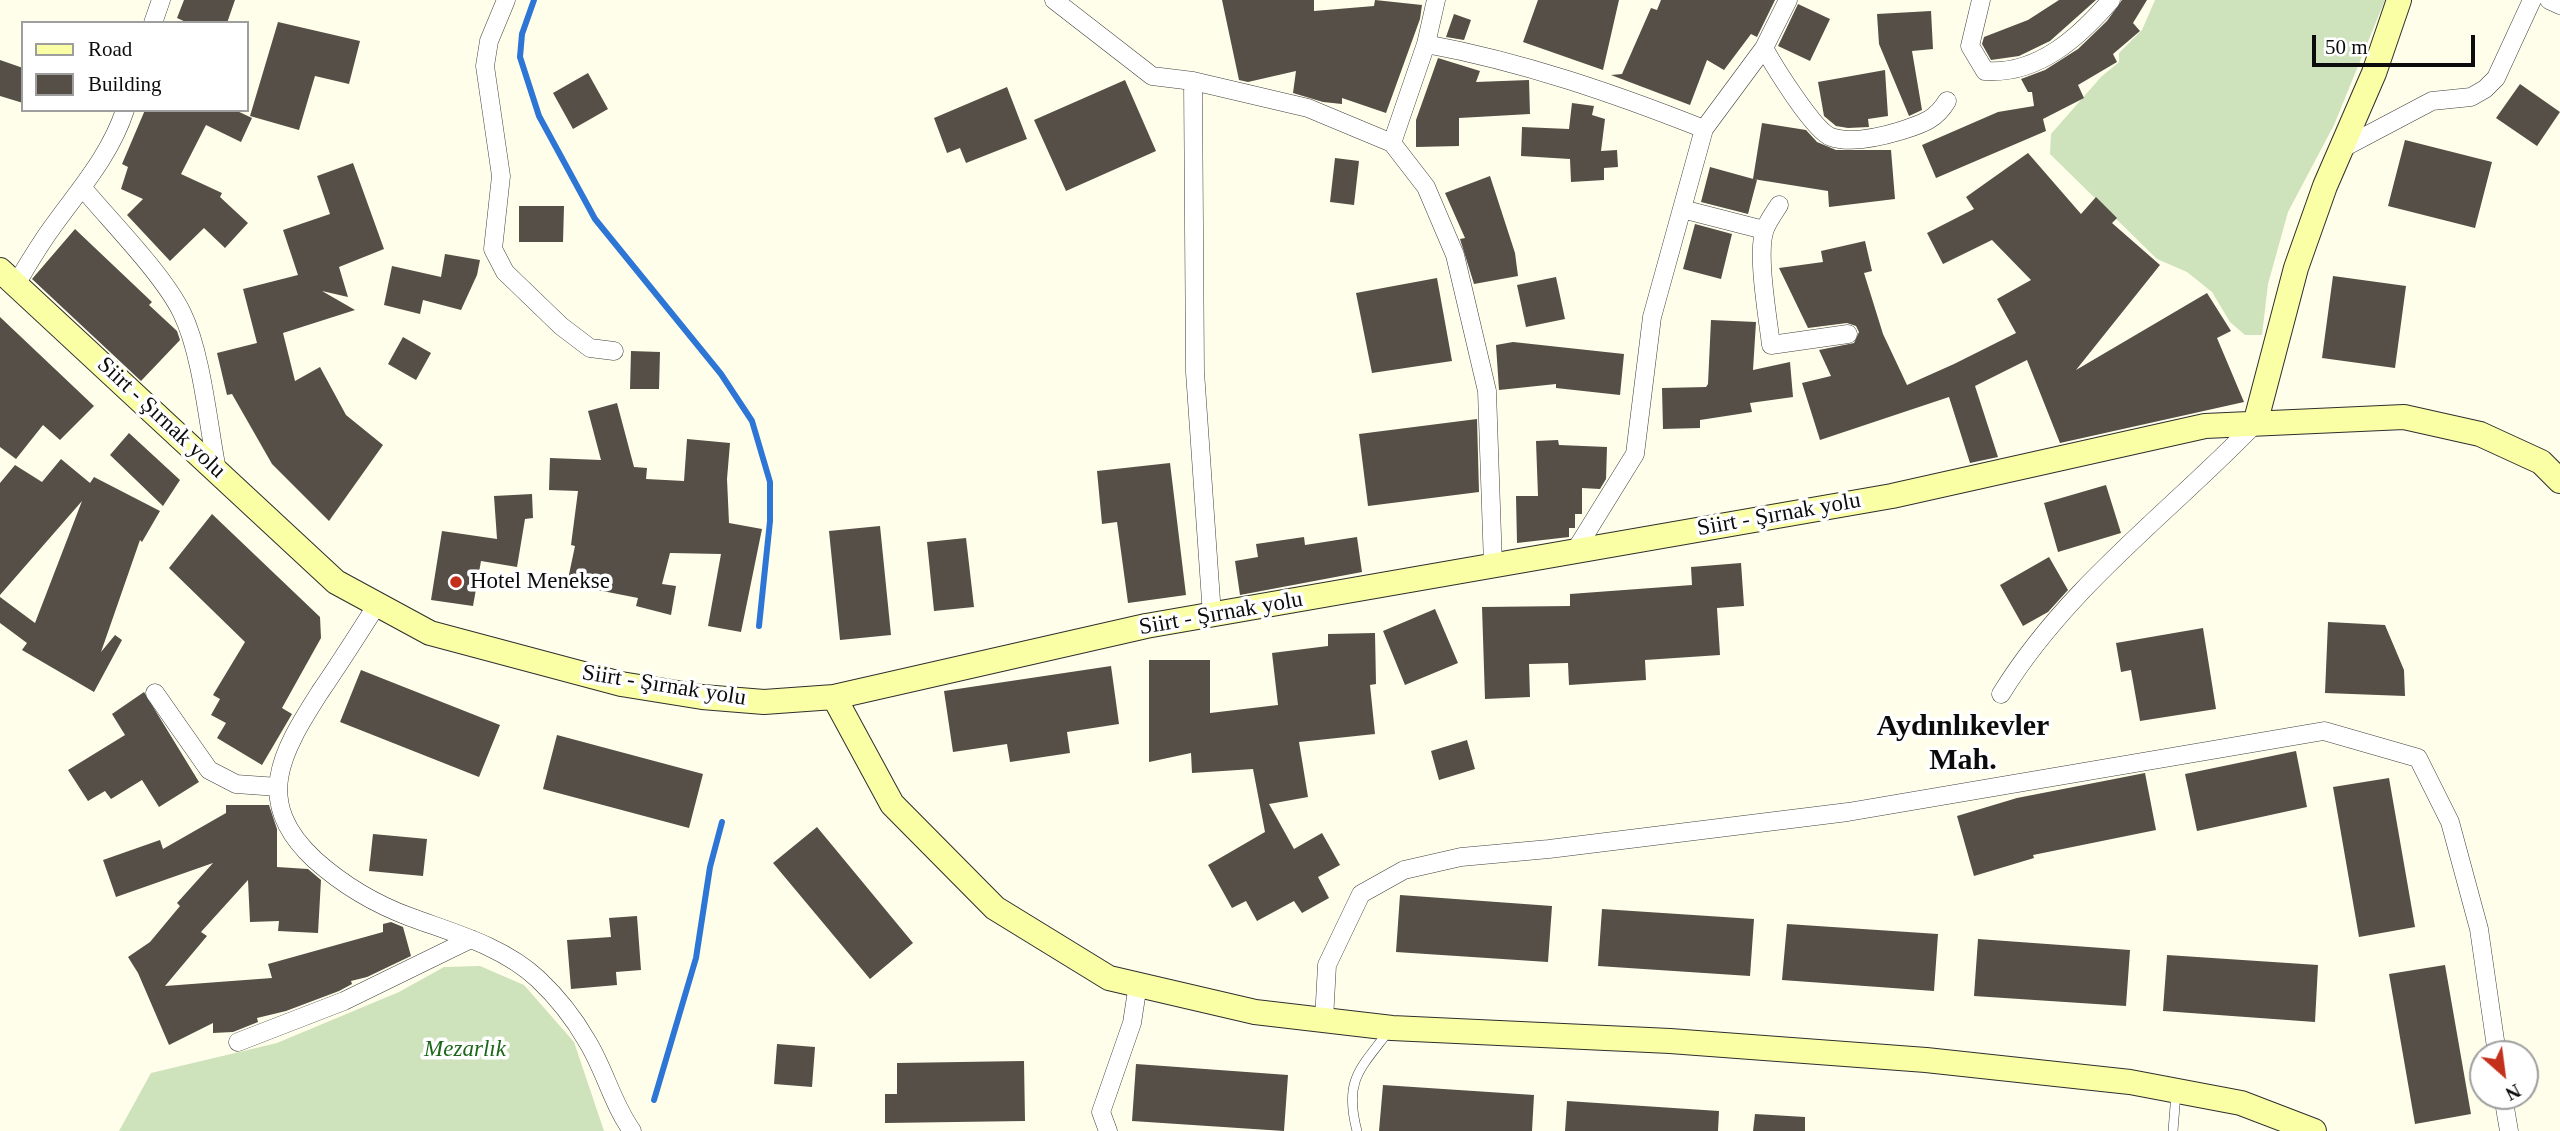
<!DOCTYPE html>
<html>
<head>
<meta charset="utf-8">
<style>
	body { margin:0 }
	#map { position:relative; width:2560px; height:1131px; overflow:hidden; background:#fffeea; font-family:Georgia,serif }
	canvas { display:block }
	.legend { position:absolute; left:21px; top:21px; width:228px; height:91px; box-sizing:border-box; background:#fff; border:2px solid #9e9e9e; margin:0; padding:9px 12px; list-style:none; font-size:21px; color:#0c0c0c }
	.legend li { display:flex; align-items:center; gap:14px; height:35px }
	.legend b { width:35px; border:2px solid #9e9e9e }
	.north { position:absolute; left:2469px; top:1040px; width:70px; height:70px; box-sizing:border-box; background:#fff; border:2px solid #9e9e9e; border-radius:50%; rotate:152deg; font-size:19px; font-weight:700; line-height:28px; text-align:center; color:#0c0c0c }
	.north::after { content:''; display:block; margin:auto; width:24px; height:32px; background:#c4301b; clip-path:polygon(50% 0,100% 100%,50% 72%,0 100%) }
	.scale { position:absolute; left:2312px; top:35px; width:163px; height:32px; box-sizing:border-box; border:4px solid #0c0c0c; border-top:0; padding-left:9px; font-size:21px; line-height:24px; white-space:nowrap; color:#0c0c0c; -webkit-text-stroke:5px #fff; paint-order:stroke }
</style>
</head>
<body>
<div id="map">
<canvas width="2560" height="1131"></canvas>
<ul class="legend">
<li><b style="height:9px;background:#faffa5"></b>Road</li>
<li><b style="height:19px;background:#554f47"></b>Building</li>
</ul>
<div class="north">N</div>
<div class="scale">50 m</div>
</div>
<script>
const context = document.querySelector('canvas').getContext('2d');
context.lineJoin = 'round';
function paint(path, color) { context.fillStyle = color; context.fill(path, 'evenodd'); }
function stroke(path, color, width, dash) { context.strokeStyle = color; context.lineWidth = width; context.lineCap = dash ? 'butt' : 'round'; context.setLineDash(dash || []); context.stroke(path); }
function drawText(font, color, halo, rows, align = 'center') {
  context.font = font + ' Georgia,serif'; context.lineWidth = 7; context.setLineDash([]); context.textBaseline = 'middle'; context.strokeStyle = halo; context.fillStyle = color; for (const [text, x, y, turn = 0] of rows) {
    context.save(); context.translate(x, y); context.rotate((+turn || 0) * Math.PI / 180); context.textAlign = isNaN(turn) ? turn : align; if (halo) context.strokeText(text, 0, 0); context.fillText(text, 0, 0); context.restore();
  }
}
paint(new Path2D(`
	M2155 0H2385L2334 125 2288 212 2268 284 2262 335H2245L2230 322 2212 292 2187 272 2157 259 2050 154 2051 134 2101 77 2119 62V53L2142 30Z
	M480 966 524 985 574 1042 604 1131H119L151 1073 277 1043 399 992 444 967Z`), '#cee2bb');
stroke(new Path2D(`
	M534 0 522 34 520 57 539 116 595 219 721 374 752 421 770 482V521L759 626
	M654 1100 696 958 710 867 722 822`), '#2d76d6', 6);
paint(new Path2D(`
	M184 0H235L227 23H188L177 18Z
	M1222 0H1314V11L1374 6 1375 0 1422 5 1420 19 1386 113 1342 98V104L1323 102 1293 93 1296 71 1248 82 1239 80Z
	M1538 0H1619L1603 70 1523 42Z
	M1661 0H1775L1757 37 1751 34 1724 70 1707 60 1690 105 1611 75 1622 74 1651 8 1657 10Z
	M2059 0H2096L2050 41 2019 56 1991 60 1982 44 1984 37 2028 20Z
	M2122 0H2147L2133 23 2140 31 2113 54 2117 62 2078 85 2084 98 2043 119 2046 131 1936 178 1922 145 1998 112 2034 106 2032 92H2028L2021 79 2045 70 2078 49 2107 21Z
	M1798 4 1830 19 1810 61 1778 46Z
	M1931 11 1933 49 1912 51 1922 110 1909 116 1879 44 1877 14Z
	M1454 14 1471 20 1464 40 1446 37Z
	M278 22 360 41 349 84 315 76 299 130 250 116Z
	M1438 58 1480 71 1476 82 1529 80 1530 114 1459 118V146L1416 147V120Z
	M0 60 23 68V103L0 96Z
	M1885 70 1888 116 1868 119 1869 127 1848 128 1836 126 1824 116 1818 82Z
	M588 73 608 109 573 129 553 93Z
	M1125 80 1156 151 1066 191 1034 120Z
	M2520 84 2560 112 2537 146 2496 118Z
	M1007 87 1027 139 966 163 960 148 947 153 934 118Z
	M1572 103 1594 106 1592 115 1605 119 1601 151 1617 150 1618 167 1604 168V180L1571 182 1570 159 1521 156 1522 127 1569 129Z
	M145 110H235L252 118 241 142 206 125 181 174 222 193 220 197 248 223 225 248 204 228 170 261 127 215 143 199 121 189 128 167 122 164Z
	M1762 123 1806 130 1817 142 1836 150H1891L1895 199 1829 207 1828 191 1753 179Z
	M2405 140 2492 162 2475 228 2388 206Z
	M2028 153 2081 214 2096 197 2117 218 2112 223 2160 265 2076 370 2207 293 2231 331 2217 338 2244 402 2060 443 2027 360 1975 386 1998 457 1970 463 1949 397 1820 440 1802 383 1831 376 1819 350 1854 343 1859 332 1856 326 1847 323 1808 328 1779 268 1823 262 1821 251 1865 241 1872 271 1864 273 1883 334 1907 385 1954 364 2016 333 1997 299 2031 280 1992 240 1943 264 1927 233 1974 209 1966 197Z
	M1335 158 1359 161 1354 205 1330 202Z
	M353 163 384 249 339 267 348 297 322 291 355 310 283 333 295 381 320 367 346 415 383 445 329 521 272 464 232 394 227 395 217 353 257 343 243 289 298 275 283 230 330 214 317 176Z
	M1710 167 1757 180 1748 214 1701 202Z
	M1490 176 1515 253 1518 276 1474 284 1460 239 1465 238 1445 193Z
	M519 206H564L563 242H519Z
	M1695 224 1732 234 1721 279 1683 269Z
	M75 229 152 302 149 305 177 331 180 340 141 381 32 279Z
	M445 254 480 260 477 275 461 310 423 300 420 314 384 305 392 266 441 277Z
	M2333 276 2406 286 2395 368 2322 358Z
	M1556 277 1565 319 1526 327 1517 285Z
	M1437 278 1452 361 1372 373 1356 293Z
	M0 317 94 406 60 440 43 425 16 459 0 447Z
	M1711 320 1756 322 1753 370 1790 362 1793 397 1750 403 1752 412 1700 420V428L1663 429 1662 388 1706 387 1708 384Z
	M403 337 431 353 416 380 388 364Z
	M1513 342 1624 354 1620 395 1556 388V384L1499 390 1496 345Z
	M631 351 660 352 659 389H630Z
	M617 403 634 467 647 468 646 479 684 481 687 439 730 443 727 479 729 523 762 529 741 632 708 626 721 554 670 553 662 584 676 586 671 615 636 606 638 598 567 584 575 546 571 545 578 491 549 490 550 458 601 460 588 411Z
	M1477 419 1479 492 1368 506 1359 434Z
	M129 433 180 480 163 506 110 455Z
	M1558 440 1559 445 1607 447 1606 479 1600 489 1582 488V514H1575V528H1569V537L1517 543 1516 496H1538L1536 441Z
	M61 459 90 483 94 477 160 511 142 542 140 540 101 652 115 635 122 640 94 692 22 650 27 643 0 623V597L35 623 82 501 0 595V483L15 465 42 482Z
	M1170 463 1186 595 1128 603 1117 522 1102 524 1097 471Z
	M2106 485 2121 533 2058 552 2044 503Z
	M532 494 533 518 525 519 517 567 481 561 473 606 431 600 442 531 497 539 494 496Z
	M212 514 320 617 321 638 282 708 292 714 262 765 217 738 226 723 211 715 220 699 213 695 245 642 169 568Z
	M880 526 891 635 840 640 829 531Z
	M1304 537 1305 545 1357 537 1362 572 1240 595 1235 561 1258 557 1256 544Z
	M966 538 974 607 934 611 927 542Z
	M2049 557 2068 590 2048 612 2023 626 2000 585Z
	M1741 563 1744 606 1717 608 1720 655 1645 660 1646 680 1569 685 1568 663 1529 664 1530 697 1485 699 1482 607 1570 606V594L1692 585 1691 567Z
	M1435 609 1458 663 1405 685 1383 631Z
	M2328 622 2385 625 2404 670 2405 696 2325 693Z
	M2203 628 2216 709 2140 721 2131 670 2121 672 2116 643Z
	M1375 633 1376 684 1370 685 1375 734 1299 742 1308 797 1269 804 1294 849 1322 833 1340 865 1318 877 1329 898 1302 913 1294 901 1257 921 1246 901 1232 908 1208 865 1265 832 1253 769 1192 773 1191 753 1149 762V660H1210V713L1278 705 1272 653 1328 646V634Z
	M1111 666 1119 724 1067 732 1070 753 1010 762 1007 744 953 752 944 691Z
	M361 670 500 725 479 777 340 722Z
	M144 692 199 782 159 807 142 780 111 799 105 791 88 801 68 770 125 735 112 714Z
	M557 735 703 774 689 828 543 789Z
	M1467 740 1475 769 1439 780 1431 751Z
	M2296 751 2307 807 2197 831 2185 774Z
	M2145 773 2156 830 2033 855 2034 858 1974 876 1957 816 2017 798Z
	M2389 778 2415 927 2359 937 2333 787Z
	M226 805H269L277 829V867L308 869 321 880 318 933 278 931 279 921 250 922 248 880 201 932 207 936 165 986 272 978 268 964 383 932V924L391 922 403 927 411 956 367 977 351 981 352 984 339 991 286 1011 257 1018 258 1022 233 1032 213 1033V1023L169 1045 138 973 128 957 150 942 180 906 177 903 213 863 116 897 103 860 160 840 163 849 226 813Z
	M817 827 913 943 870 979 773 863Z
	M373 834 427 839 423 876 369 871Z
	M1400 895 1552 906 1548 962 1396 952Z
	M1602 909 1754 919 1750 976 1598 966Z
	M637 916 641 970 616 972 617 985 571 989 567 940 611 937 609 918Z
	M1787 924 1938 934 1934 991 1782 980Z
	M1978 939 2130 950 2126 1006 1974 996Z
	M2167 955 2318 965 2315 1022 2163 1011Z
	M2445 965 2471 1114 2415 1124 2389 974Z
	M777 1044 815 1047 812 1087 774 1084Z
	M1024 1061 1025 1121 885 1123V1094H897V1063Z
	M1136 1064 1288 1075 1284 1131 1132 1121Z
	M1383 1085 1534 1095 1532 1131H1379Z
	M1567 1101 1719 1111 1718 1131H1565Z
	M1755 1114 1805 1117V1131H1753Z`), '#554f47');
const lane = new Path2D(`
	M1357 1131C1344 1081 1359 1070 1388 1032
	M2173 1131 2176 1093`);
const street = new Path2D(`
	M506 0 489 41 485 66 501 176 493 249 505 272 561 326 590 348 614 351
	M1054 0 1152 76 1193 81 1308 108 1392 143 1426 44 1436 0
	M1981 0 1970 46 1985 71C2038 75 2079 37 2111 0
	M2549 0 2560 5
	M153 23 161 0
	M1426 44C1523 62 1613 93 1704 129
	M1764 48C1774 66 1814 131 1831 137 1851 144 1880 137 1900 131 1921 124 1935 121 1947 101
	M1193 81 1195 372 1212 615
	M1392 143 1426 187 1455 255 1487 391 1493 565
	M2341 149 2432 101 2471 97 2485 89 2496 78 2532 0
	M82 187C111 222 163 274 182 313 202 354 208 424 217 470
	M1779 205C1774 213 1768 221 1765 229 1756 252 1768 318 1771 345L1848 334
	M1682 209 1764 230
	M16 284C27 266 38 247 51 229 78 191 110 156 125 110
	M1575 551 1635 454 1652 317 1704 129 1764 48 1788 0
	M378 603C359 633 340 663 320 692 281 753 252 802 315 860 343 885 375 904 410 917 453 933 503 946 538 979 556 996 575 1020 587 1041 605 1070 612 1103 632 1131
	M155 693 209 770 236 784 278 787
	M2001 694C2067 587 2169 513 2255 424
	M1324 1020 1327 965 1361 894 1404 870 1461 857 1549 849 1848 812 2324 731 2418 758 2450 822 2479 929 2497 1054
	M238 1042 344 1001 471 939
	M2503 1096 2509 1131
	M1108 1131 1101 1112 1132 1023 1138 984`);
const secondary = new Path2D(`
	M0 270 336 582 430 633 621 684 702 697 764 702 834 697 1146 626 1892 496 2205 426 2404 417 2480 434 2541 462 2560 481
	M2255 424 2296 268 2325 186 2374 73 2399 0
	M834 697 892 804 995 908 1109 978 1255 1012 1392 1028 1670 1041 1926 1060 2130 1082 2241 1103 2314 1131`);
stroke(lane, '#3f3f3f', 10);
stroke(street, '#3f3f3f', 19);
stroke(secondary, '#2e2e2e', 26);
stroke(lane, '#fff', 9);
stroke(street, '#fff', 18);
stroke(secondary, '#faffa5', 24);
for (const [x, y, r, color] of [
	[456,582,7,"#c4301b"]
]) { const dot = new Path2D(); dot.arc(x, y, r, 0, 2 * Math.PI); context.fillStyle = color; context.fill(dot); stroke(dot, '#fff', 2.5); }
drawText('23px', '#0c0c0c', '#fff', [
	["Siirt - Şırnak yolu",161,418,43],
	["Siirt - Şırnak yolu",1779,515,-10],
	["Siirt - Şırnak yolu",1221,614,-10],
	["Siirt - Şırnak yolu",664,686,9]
]);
drawText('23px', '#0c0c0c', '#fff', [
	["Hotel Menekse",470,582]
], 'left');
drawText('italic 23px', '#1b6718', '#fff', [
	["Mezarlık",465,1050]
]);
drawText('bold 30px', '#0c0c0c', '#fff', [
	["Aydınlıkevler",1963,727],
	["Mah.",1963,761]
]);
</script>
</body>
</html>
